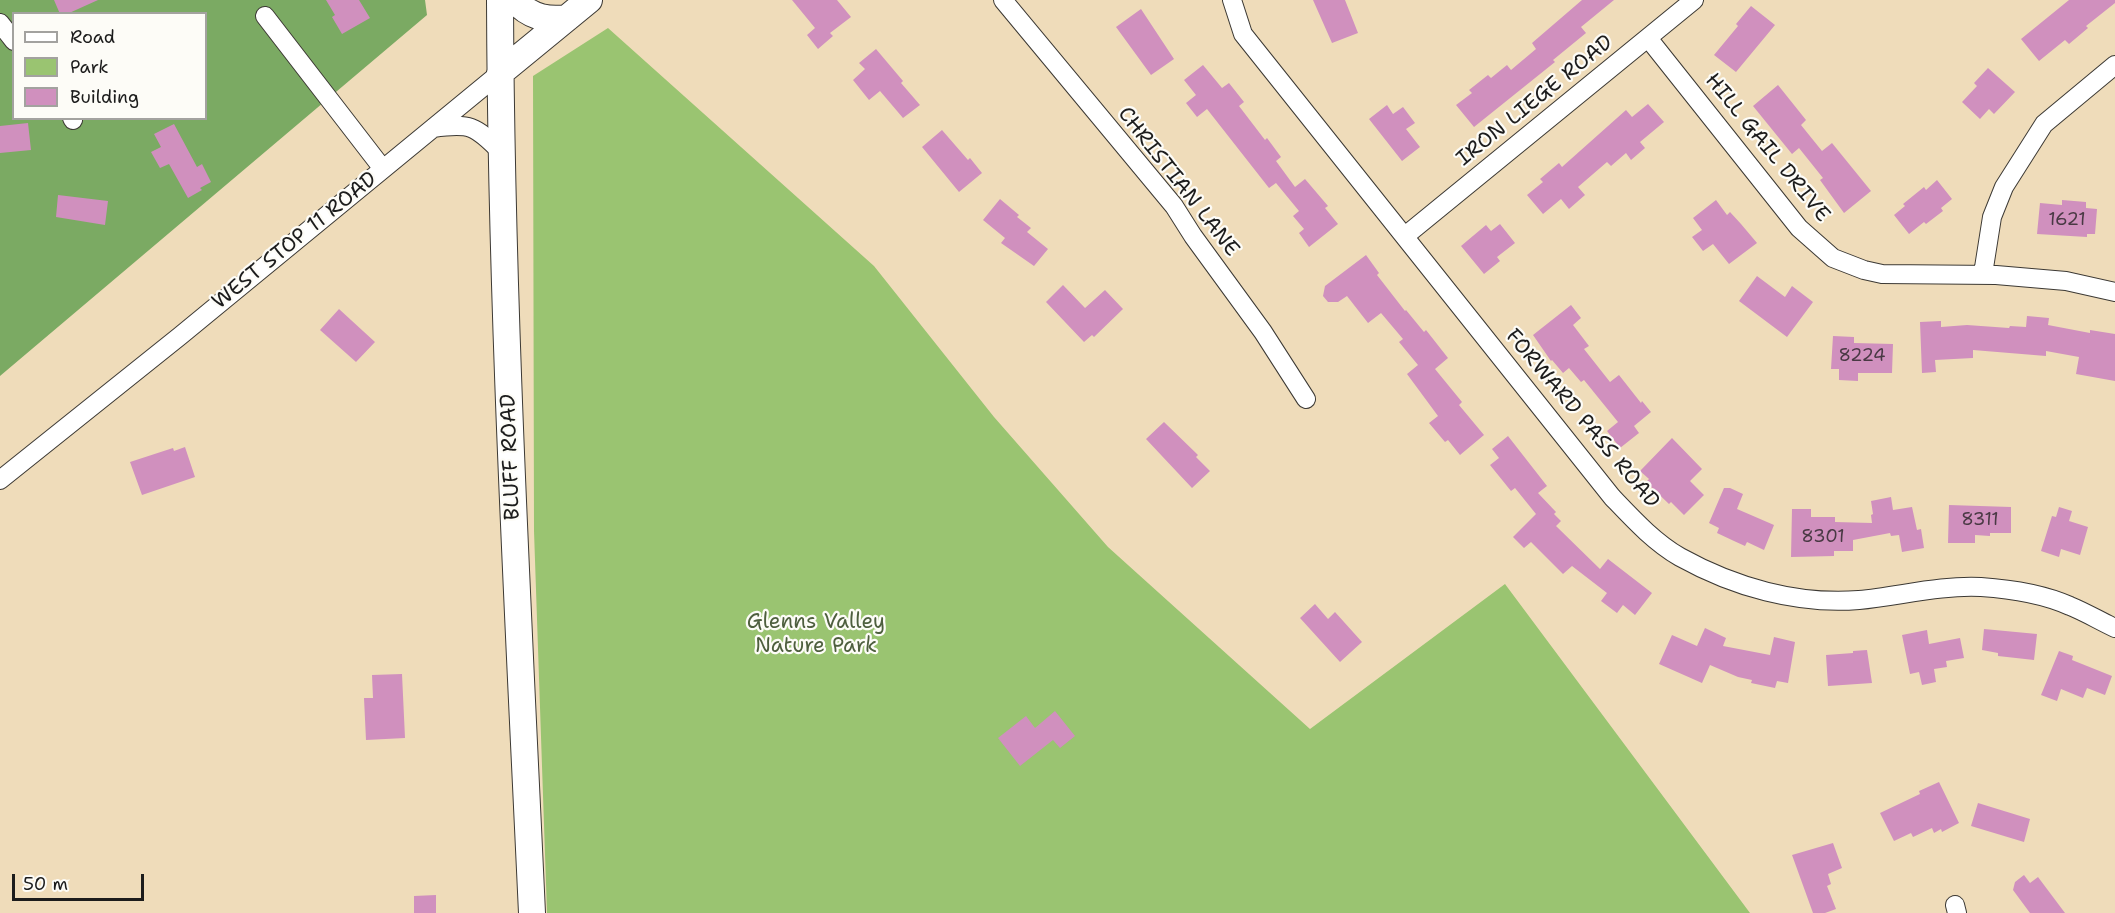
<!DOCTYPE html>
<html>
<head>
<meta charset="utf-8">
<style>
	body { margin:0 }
	#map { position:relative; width:2115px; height:913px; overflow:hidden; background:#efdcba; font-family:"Shantell Sans",sans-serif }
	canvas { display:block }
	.legend { position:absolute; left:12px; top:12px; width:195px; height:108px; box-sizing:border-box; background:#fdfcf7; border:2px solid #a3a29f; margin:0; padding:8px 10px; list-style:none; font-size:18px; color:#1c1c1c }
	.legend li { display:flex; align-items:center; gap:12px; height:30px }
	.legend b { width:30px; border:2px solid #a3a29f }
	.scale { position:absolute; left:12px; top:874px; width:132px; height:27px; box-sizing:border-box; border:3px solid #1c1c1c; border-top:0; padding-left:8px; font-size:18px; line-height:21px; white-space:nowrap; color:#1c1c1c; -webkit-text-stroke:4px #fdfcf7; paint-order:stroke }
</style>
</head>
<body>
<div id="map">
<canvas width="2115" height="913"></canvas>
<ul class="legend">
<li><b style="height:8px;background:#fff"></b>Road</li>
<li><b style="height:16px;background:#9ac471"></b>Park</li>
<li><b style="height:16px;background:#d090be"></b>Building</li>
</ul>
<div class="scale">50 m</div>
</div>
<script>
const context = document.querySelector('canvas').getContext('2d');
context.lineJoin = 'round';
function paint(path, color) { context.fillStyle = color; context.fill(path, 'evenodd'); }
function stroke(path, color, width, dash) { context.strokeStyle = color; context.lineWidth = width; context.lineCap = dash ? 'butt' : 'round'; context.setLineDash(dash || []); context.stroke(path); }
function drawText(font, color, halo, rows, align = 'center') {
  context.font = font + ' "Shantell Sans",sans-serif'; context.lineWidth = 4.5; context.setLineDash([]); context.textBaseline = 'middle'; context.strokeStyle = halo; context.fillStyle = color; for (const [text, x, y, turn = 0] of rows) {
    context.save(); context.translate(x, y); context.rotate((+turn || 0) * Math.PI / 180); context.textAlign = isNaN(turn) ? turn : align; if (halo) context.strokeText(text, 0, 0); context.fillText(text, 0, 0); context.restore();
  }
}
paint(new Path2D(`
	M608 28 874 266 994 417 1108 547 1310 729 1505 584 1750 913H547L534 531 533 76Z`), '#9ac471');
paint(new Path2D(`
	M0 0H425L427 15 0 376ZM14 14H206V118H14Z`), '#7baa63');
paint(new Path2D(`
	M54 0H98L67 14H60Z
	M326 0H359L370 18 342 34 332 17 335 15Z
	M792 0H837L851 17 830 33 833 36 818 49 807 35 815 28Z
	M1313 0H1345L1358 33 1332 43Z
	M1582 0H1614L1581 27 1586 33 1553 60 1555 62 1474 127 1456 105 1472 93 1469 90 1488 75 1491 78 1507 65 1511 70 1536 49 1532 43Z
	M2069 0H2115V3L2086 26 2088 28 2069 44 2065 40 2039 61 2021 39Z
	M1751 6 1775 25 1736 72 1714 55 1738 26 1736 24Z
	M1141 9 1174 59 1151 75 1116 27Z
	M876 49 903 81 901 83 920 105 903 118 880 91 869 100 853 80 865 69 859 63Z
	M1203 65 1222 88 1229 83 1244 102 1239 106 1265 140 1267 138 1281 157 1276 161 1295 187 1305 179 1328 206 1325 208 1338 224 1309 247 1299 233 1304 229 1293 216 1299 211 1276 183 1269 188 1207 109 1197 117 1186 103 1196 95 1184 80Z
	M1988 68 2015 92 1994 114 1989 109 1980 119 1962 102 1977 86 1974 83Z
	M1778 85 1806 120 1801 125 1822 151 1832 143 1871 191 1844 213 1820 180 1823 178 1799 148 1792 154 1753 106Z
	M1648 104 1664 122 1640 142 1645 148 1631 160 1626 153 1611 166 1607 162 1578 187 1585 195 1569 209 1561 199 1543 214 1527 195 1543 182 1540 179 1559 163 1562 167 1626 110 1632 117Z
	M1387 105 1393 114 1403 107 1415 123 1406 129 1420 147 1402 161 1369 119Z
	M28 123 31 150 0 153V126Z
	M174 124 197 167 202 164 211 182 200 188 202 190 188 198 169 164 160 168 151 152 161 147 154 134Z
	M942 130 968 160 970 158 982 173 959 192 922 147Z
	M1937 180 1952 199 1941 208 1943 211 1926 224 1924 222 1909 234 1894 215 1905 206 1903 204 1924 187 1926 190Z
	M58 195 108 201 105 225 56 217Z
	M1000 199 1019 215 1017 217 1031 228 1027 232 1048 249 1034 266 1001 243 1005 238 983 220Z
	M1716 200 1727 215 1730 212 1741 224 1757 243 1729 264 1713 244 1703 251 1692 237 1702 230 1693 218Z
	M2062 200 2086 202V208L2097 209 2095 234H2087V237L2037 234 2040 203 2062 205Z
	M1500 224 1515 243 1497 257 1500 261 1484 274 1461 246 1486 225 1491 231Z
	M1366 255 1379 273 1377 275 1405 311 1406 310 1424 332 1426 330 1448 358 1435 369 1462 402 1459 405 1484 435 1460 455 1448 440 1445 442 1429 423 1438 416 1407 374 1418 365 1399 342 1403 339 1381 313 1368 323 1347 296 1338 302H1328L1323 296 1325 286Z
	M1757 276 1785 297 1792 286 1813 302 1787 337 1739 301Z
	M1063 285 1085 308 1105 290 1123 309 1094 337 1092 335 1084 342 1046 302Z
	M1571 305 1581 318 1573 325 1589 346 1584 349 1610 382 1619 375 1641 403 1642 401 1651 412 1634 426 1639 433 1620 448 1607 431 1618 422 1584 380 1581 382 1569 368 1563 373 1552 360 1551 361 1533 335Z
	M339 309 375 342 356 362 320 330Z
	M2027 316 2049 318 2048 325 2090 333V330L2115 334V381L2076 374 2079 357 2046 351V356L1973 350V358L1935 360 1936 372 1922 373 1920 322 1941 321V327L1967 325 2009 328 2010 326 2026 327Z
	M1833 336 1854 337V343L1893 344 1892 373H1858V381L1839 380V369H1831Z
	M1164 422 1198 455 1196 457 1210 471 1192 488 1146 439Z
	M1508 436 1547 486 1538 493 1556 512 1554 514 1561 521 1556 526 1600 569 1608 559 1652 593 1635 615 1623 605 1617 613 1601 601 1607 593 1572 566 1563 574 1531 542 1524 548 1513 537 1536 514 1515 488 1511 491 1490 465 1499 458 1492 449Z
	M1672 438 1702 469 1690 481 1704 495 1684 515 1671 502 1669 504 1646 482 1649 479 1640 471Z
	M185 447 195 477 142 495 130 462 173 448 174 451Z
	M1724 488H1730L1743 494 1737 509 1774 525 1764 550 1747 542 1745 546 1734 541 1717 533 1719 528 1709 523Z
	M1891 497 1893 510 1912 507 1917 530 1921 529 1924 548 1902 552 1899 535 1891 536 1890 533 1853 540V551H1834V556L1791 557 1792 509H1811V517H1835V522L1872 523 1871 515 1873 514 1871 501Z
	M1949 505 2011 507V533H1990V536L1975 535V543H1948Z
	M2059 507 2072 511 2069 521 2088 527 2080 555 2061 549 2059 557 2041 551 2052 516 2056 517Z
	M1315 604 1328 619 1335 612 1362 642 1340 662 1300 618Z
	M1705 628 1726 638 1723 646 1770 655 1774 637 1795 642 1788 683 1777 681 1775 688 1751 683 1752 680 1738 677 1710 665 1702 683 1659 664 1672 635 1697 646Z
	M1984 629 2037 634 2034 660 1998 656V653L1982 650Z
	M1927 630 1929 644 1960 638 1964 658 1946 661 1947 667 1934 669 1936 682 1922 685 1919 672 1910 674 1902 635Z
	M1867 650 1872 683 1828 686 1826 655 1853 653V651Z
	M2059 651 2073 656 2072 660 2112 676 2105 695 2087 688 2083 698 2061 689 2057 701 2041 695Z
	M402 674 405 738 366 740 364 698H373L372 675Z
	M1055 711 1075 736 1060 748 1053 740 1020 766 998 738 1026 716 1035 728Z
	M1939 782 1959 823 1942 832 1941 829 1934 833 1932 828 1913 837 1911 833 1894 841 1880 813 1920 794 1919 791Z
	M1978 803 2030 819 2024 842 1971 826Z
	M1833 843 1842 868 1828 874 1831 884 1827 886 1836 909 1825 913H1813L1792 855Z
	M2024 875 2030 883 2038 877 2065 913H2030L2013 890 2015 882Z
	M436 895V913H414V896Z`), '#d090be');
const minor = new Path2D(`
	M1003 0 1174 206 1193 236 1263 332 1306 399
	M1232 0 1243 34 1612 497C1633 519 1654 542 1680 557 1734 587 1797 605 1859 600 1900 596 1940 585 1981 587 2011 589 2043 594 2070 606 2085 612 2100 621 2115 628
	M265 16 383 169
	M0 23 14 41
	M1648 38 1799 228 1833 258 1864 270 1882 274 1996 275 2066 281 2115 292
	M72 118 73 120
	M433 128C470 123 475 125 501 152
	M1405 236 1694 0
	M1983 274 1992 217 2004 187 2044 124 2115 65
	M0 480 180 336 500 73
	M1955 905 1957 913`);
const secondary = new Path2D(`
	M500 0C501 305 518 609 532 913
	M515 0C528 16 547 21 567 18
	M500 73 589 0`);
stroke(minor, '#3c3934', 20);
stroke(secondary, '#3c3934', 28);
stroke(minor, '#fff', 18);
stroke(secondary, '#fff', 26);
drawText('18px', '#493944', null, [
	["1621",2067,220],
	["8224",1862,356],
	["8311",1980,520],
	["8301",1823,537]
]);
drawText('21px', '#1c1c1c', '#fdfcf7', [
	["IRON LIEGE ROAD",1535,101,-39],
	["HILL GAIL DRIVE",1767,148,51],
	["CHRISTIAN LANE",1178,182,52],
	["WEST STOP 11 ROAD",295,241,-39],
	["FORWARD PASS ROAD",1582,419,50],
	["BLUFF ROAD",511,457,-92]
]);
drawText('21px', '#4e5f3e', '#fdfcf7', [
	["Glenns Valley",816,623],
	["Nature Park",816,647]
]);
</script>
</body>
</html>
